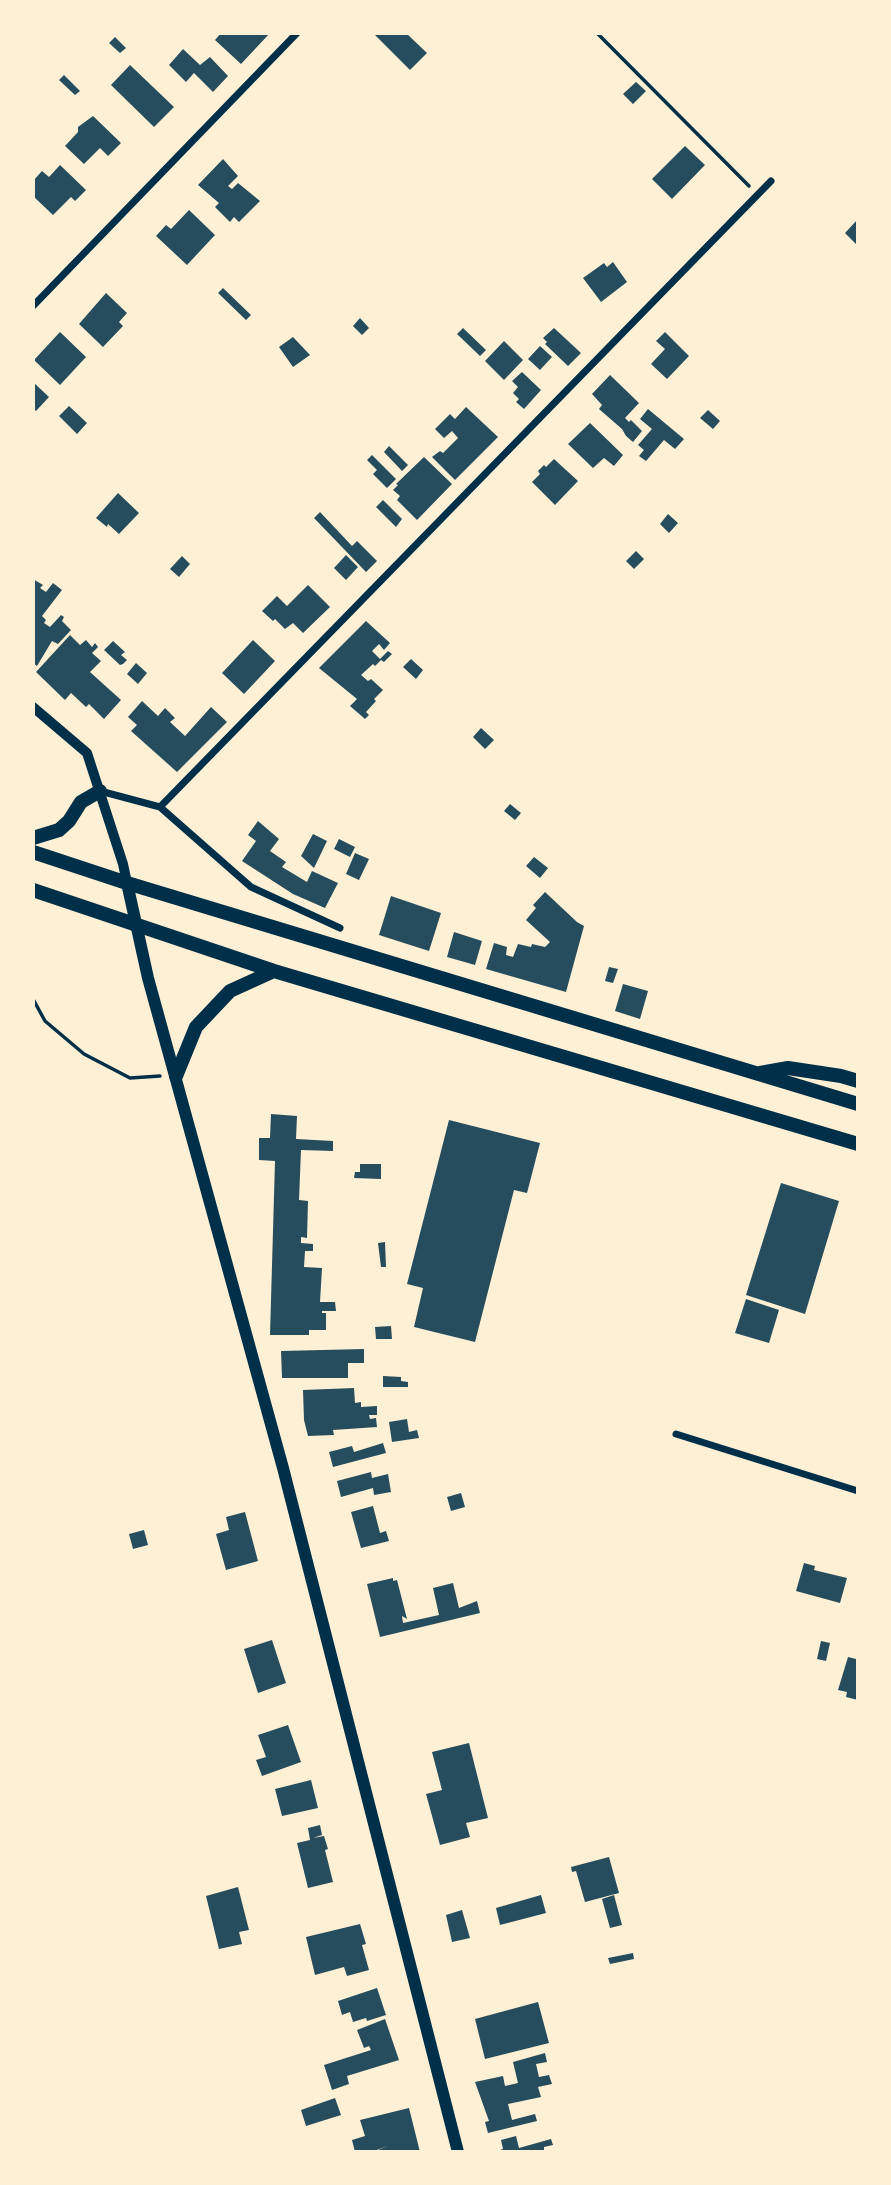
<!DOCTYPE html>
<html>
<head>
<meta charset="utf-8">
<style>
	body { margin:0 }
	#map { position:relative; width:891px; height:2185px; overflow:hidden; background:#fdf0d5; font-family:"IBM Plex Sans",sans-serif }
	canvas { display:block }
	.frame { position:absolute; inset:0; border:35px solid #fdf0d5; pointer-events:none }
</style>
</head>
<body>
<div id="map">
<canvas width="891" height="2185"></canvas>
<div class="frame"></div>
</div>
<script>
const context = document.querySelector('canvas').getContext('2d');
context.lineJoin = 'round';
function paint(path, color) { context.fillStyle = color; context.fill(path, 'evenodd'); }
function stroke(path, color, width, dash) { context.strokeStyle = color; context.lineWidth = width; context.lineCap = dash ? 'butt' : 'round'; context.setLineDash(dash || []); context.stroke(path); }
paint(new Path2D(`
	M221 33H270L241 64 215 40Z
	M373 33H406L427 53 410 70Z
	M115 37 126 48 120 53 109 43Z
	M183 49 200 65 210 57 228 76 213 92 194 73 186 82 169 65Z
	M130 65 174 107 154 127 111 85Z
	M64 75 80 91 75 95 59 80Z
	M636 82 646 91 633 104 623 94Z
	M93 116 121 143 108 156 100 148 84 164 65 146 78 132V127Z
	M685 146 705 165 672 199 652 179Z
	M223 159 238 176 228 186 232 189 238 183 260 201 239 222 234 217 230 222 215 207 219 203 198 185Z
	M60 165 86 190 75 201 71 197 53 215 33 196V181L42 171 49 177Z
	M189 210 215 235 187 265 156 236 166 225 171 229Z
	M858 219V246L845 233Z
	M613 262 627 282 601 302 583 278 604 263 607 267Z
	M223 288 251 315 246 320 218 293Z
	M106 293 127 313 119 322 123 326 103 347 79 324Z
	M360 318 369 328 362 335 353 326Z
	M463 328 486 350 480 356 457 334Z
	M554 328 581 353 568 366 545 344 547 342 543 338Z
	M60 332 86 357 60 385 34 360Z
	M665 332 689 356 667 379 651 364 665 349 656 341Z
	M293 337 310 355 293 367 279 347Z
	M504 341 523 360 504 380 485 361Z
	M540 346 552 357 540 370 528 359Z
	M522 372 541 390 524 409 516 402 519 399 513 393 518 387 512 381Z
	M610 375 639 403 625 418 629 422 631 420 642 431 633 442 626 436 622 429 599 409 602 405 592 394Z
	M33 382 49 397 36 411 33 408Z
	M69 406 87 423 77 434 59 416Z
	M466 407 498 437 455 480 432 457 440 451 443 453 458 438 452 431 444 438 435 429 450 414 455 419Z
	M648 409 684 439 675 449 664 440 646 461 639 456 644 450 638 445 652 429 640 419Z
	M708 410 720 421 713 429 700 418Z
	M590 423 623 455 614 466 604 458 593 468 568 444Z
	M389 446 408 465 402 471 384 452Z
	M372 455 396 479 387 488 373 474 377 470 367 460Z
	M424 457 452 484 417 520 397 500 400 496 393 490 398 485 396 484Z
	M554 459 578 481 555 505 532 482 540 474 538 471 544 465 546 467Z
	M118 493 139 513 119 534 108 524 107 527 96 518Z
	M383 500 402 519 396 527 376 507Z
	M320 512 352 546 357 541 377 561 366 572 314 518Z
	M668 514 678 523 669 533 660 524Z
	M636 551 644 559 634 569 626 561Z
	M346 555 358 567 346 580 334 568Z
	M182 556 190 564 179 577 170 569Z
	M33 579 43 585 40 588 46 592 53 583 62 590 42 616 46 620 44 623 50 627 61 615 64 617 62 621 71 630 58 644 52 641 37 666 33 663Z
	M308 585 330 607 303 633 293 623 285 629 275 619 273 621 262 611 277 596 287 606Z
	M366 621 390 643 384 650 379 644 372 651 380 659 388 651 392 654 384 662 381 660 375 666 373 664 361 675 368 681 371 679 383 690 374 699 376 701 366 712 369 715 365 719 350 706 357 699 319 668Z
	M70 635 80 645 86 640 92 647 95 643 98 647 92 653 101 661 90 672 121 700 104 719 89 704 86 707 71 693 65 700 36 672Z
	M253 640 275 661 244 694 222 673Z
	M113 641 125 652 121 655 127 660 123 664 120 665 104 650Z
	M411 659 423 670 416 679 403 667Z
	M136 663 147 673 138 684 127 674Z
	M142 701 158 716 165 708 175 718 170 722 185 736 211 707 227 722 177 772 131 731 137 725 128 717Z
	M481 728 494 740 485 749 473 737Z
	M510 804 521 813 515 820 504 811Z
	M258 821 279 839 270 851 286 862 282 867 307 882 312 871 338 883 325 908 293 894 242 861 256 841 248 835Z
	M313 834 327 841 314 868 301 856Z
	M339 839 355 847 350 857 334 849Z
	M355 853 369 859 359 880 346 874Z
	M534 857 548 868 540 878 526 866Z
	M545 892 577 922 584 926 566 992 486 969 494 943 507 947 506 955 513 957 518 944 531 947 532 944 545 947 550 942 526 920 536 908 533 905Z
	M391 896 441 913 429 951 379 935Z
	M454 932 482 941 475 965 447 957Z
	M609 967 618 969 613 983 605 981Z
	M623 984 648 991 640 1019 615 1011Z
	M271 1114 297 1116 296 1139 333 1141V1151L301 1150 299 1200 308 1201 307 1238 301 1237V1243L313 1244V1251H305L304 1267 322 1268 320 1302H335L336 1311H322V1313H326V1330H309V1335H270L275 1161 259 1160V1138H270Z
	M449 1120 540 1143 527 1193 514 1190 475 1342 414 1327 423 1288 407 1284Z
	M360 1164H381V1179L354 1178 355 1172H360Z
	M781 1183 839 1201 805 1314 746 1295Z
	M385 1242 386 1267H381L378 1243Z
	M746 1299 779 1310 769 1343 735 1333Z
	M391 1326 392 1339H376L375 1327Z
	M364 1349V1363H348V1378H282L281 1351Z
	M383 1376 401 1377V1381L408 1382V1387H383Z
	M354 1388 355 1403 361 1402V1407L377 1406V1415H369L370 1419 376 1418 377 1427 333 1430 334 1435 308 1436 304 1420 303 1390Z
	M407 1419 409 1432 417 1430 419 1438 392 1442 389 1422Z
	M383 1443 386 1453 333 1467 329 1452 352 1446 354 1452Z
	M371 1472 372 1478 388 1474 391 1492 374 1495 373 1488 341 1497 337 1481Z
	M461 1493 465 1507 451 1511 447 1497Z
	M373 1506 380 1533 386 1531 389 1541 361 1548 351 1512Z
	M245 1512 258 1561 226 1570 216 1534 229 1530 226 1517Z
	M144 1530 148 1545 133 1549 129 1534Z
	M804 1563 815 1566 814 1570 847 1578 840 1603 796 1591Z
	M393 1578V1581L397 1580 407 1619 402 1616 403 1623 439 1615 433 1588 453 1583 459 1608 477 1601 480 1613 380 1637 367 1584Z
	M272 1640 286 1683 258 1693 244 1649Z
	M821 1641 830 1643 826 1661 817 1659Z
	M857 1654H858V1700L846 1697 847 1692 838 1690 848 1657 856 1659Z
	M288 1725 301 1762 262 1776 256 1760 266 1757 258 1735Z
	M469 1743 488 1818 466 1823 470 1837 440 1845 426 1794 442 1790 432 1752Z
	M311 1780 318 1808 282 1816 275 1789Z
	M320 1825 322 1835 313 1838 324 1836 328 1849 325 1850 333 1882 308 1888 297 1843 310 1840 308 1828Z
	M609 1857 619 1893 585 1902 576 1871 572 1872 571 1867Z
	M238 1887 249 1930 239 1932 242 1944 219 1949 206 1896Z
	M541 1895 546 1913 500 1925 496 1908Z
	M614 1895 622 1925 610 1928 602 1899Z
	M462 1910 470 1938 452 1942 446 1915Z
	M360 1924 366 1944 362 1945 369 1970 347 1976 344 1967 315 1975 306 1937Z
	M633 1953 634 1959 610 1964 608 1958Z
	M377 1988 386 2015 367 2021 366 2018 353 2022 350 2012 342 2015 338 2001Z
	M538 2002 549 2043 485 2059 475 2019Z
	M385 2019 399 2060 347 2076 349 2084 332 2090 324 2065 371 2050 369 2046 364 2048 357 2030Z
	M545 2053 547 2062 536 2064 539 2077 549 2075 552 2084 538 2087 541 2097 508 2104 512 2120 535 2114 537 2121 488 2133 485 2122 489 2121 475 2082 503 2076 505 2086 518 2083 513 2062Z
	M335 2098 341 2115 306 2126 301 2110Z
	M409 2108 420 2152H378V2150L388 2146 371 2152H355L352 2140 365 2136 360 2120Z
	M516 2136 519 2148 551 2139 553 2145 544 2147V2152H494L503 2149 501 2140Z`), '#264d5e');
stroke(new Path2D(`
	M597 33 749 186
	M33 999 45 1021 84 1054 130 1078 160 1076`), '#003049', 3.5);
stroke(new Path2D(`
	M33 306 297 33
	M100 791 160 807 251 887 340 928
	M160 807 771 181
	M676 1434 858 1491`), '#003049', 7);
stroke(new Path2D(`
	M33 707 87 753 123 864 127 883`), '#003049', 10);
stroke(new Path2D(`
	M127 883 148 978 283 1468 458 2152`), '#003049', 12);
stroke(new Path2D(`
	M33 838 59 830 69 821 81 802 100 791
	M33 852 127 883 858 1104
	M33 890 274 971 858 1144
	M760 1073 788 1068 841 1076 858 1081
	M176 1076 196 1027 230 991 274 971`), '#003049', 14);
</script>
</body>
</html>
